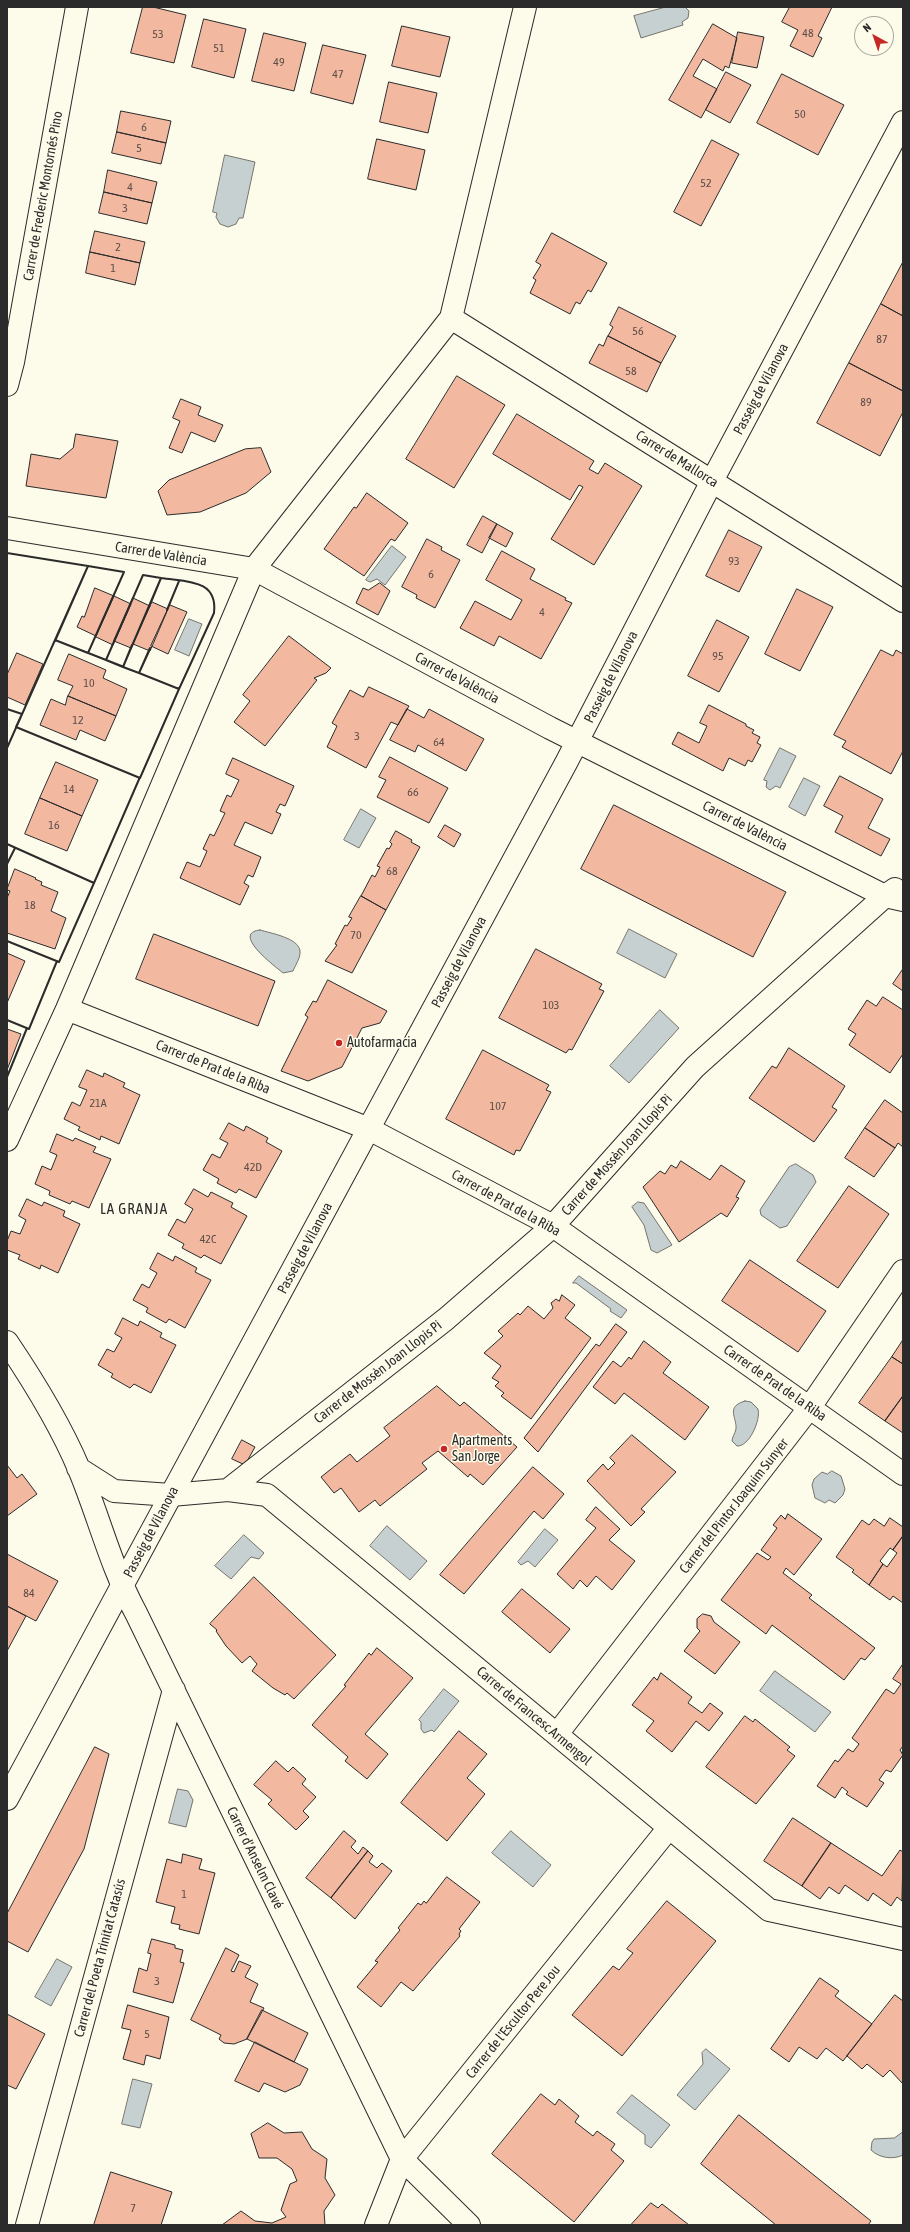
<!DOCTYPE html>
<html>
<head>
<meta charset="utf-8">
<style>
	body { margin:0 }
	#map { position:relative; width:910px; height:2232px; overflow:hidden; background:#fdfbea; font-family:"Asap Condensed",sans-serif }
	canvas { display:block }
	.frame { position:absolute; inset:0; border:8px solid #2b2b2b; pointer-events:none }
	.north { position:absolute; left:854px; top:16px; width:40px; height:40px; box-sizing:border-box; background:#fdfbea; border:1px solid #a9a89e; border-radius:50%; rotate:320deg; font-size:11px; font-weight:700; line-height:16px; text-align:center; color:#2b2b2b }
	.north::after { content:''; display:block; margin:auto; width:14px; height:18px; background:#c62828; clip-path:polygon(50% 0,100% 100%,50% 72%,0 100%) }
</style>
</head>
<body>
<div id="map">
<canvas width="910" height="2232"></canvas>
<div class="frame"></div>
<div class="north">N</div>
</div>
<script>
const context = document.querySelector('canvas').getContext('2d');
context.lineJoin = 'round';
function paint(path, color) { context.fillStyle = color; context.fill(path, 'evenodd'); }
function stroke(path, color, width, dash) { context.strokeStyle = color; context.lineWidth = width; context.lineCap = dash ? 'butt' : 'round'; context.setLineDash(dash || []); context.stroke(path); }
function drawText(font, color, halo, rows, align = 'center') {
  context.font = font + ' "Asap Condensed",sans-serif'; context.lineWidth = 3; context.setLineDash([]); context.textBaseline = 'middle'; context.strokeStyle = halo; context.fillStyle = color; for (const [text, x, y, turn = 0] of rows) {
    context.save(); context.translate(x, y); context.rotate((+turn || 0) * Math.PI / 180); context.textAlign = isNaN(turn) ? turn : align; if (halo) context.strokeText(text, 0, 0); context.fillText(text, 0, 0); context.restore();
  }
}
const water = new Path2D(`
	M666 7H685L689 11 688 18 682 22 683 25 641 38 634 16Z
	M225 155 255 162 243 218H239L236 224 228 227 220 224 216 217 217 213 213 212Z
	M392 546 406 557 385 585 377 579 370 582 366 580Z
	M189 619 202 624 189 656 175 650Z
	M780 748 796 756 780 788 776 786 770 790 766 787 767 781 764 780Z
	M804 778 820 786 805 816 789 807Z
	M361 809 376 818 359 848 344 840Z
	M629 929 677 954 665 978 617 953Z
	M260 930C270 933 299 938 300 951 301 957 295 966 293 971L283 973C276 967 230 933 260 930Z
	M660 1010 679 1028 629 1083 610 1066Z
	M796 1164 813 1175 816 1182 787 1226 780 1228 761 1215 760 1210 789 1167Z
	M638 1202 644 1203 672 1245 657 1253 651 1250 644 1225 632 1207Z
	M579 1276 627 1310 621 1318 610 1311 611 1309 576 1283H573Z
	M745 1401 751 1402 758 1409C761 1420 749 1447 737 1446L732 1441C732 1437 735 1434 736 1429 737 1417 725 1407 745 1401Z
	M832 1471 841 1476 845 1489 843 1495 835 1503 829 1500 825 1503 815 1498 812 1485 814 1479 822 1472 827 1474Z
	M387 1526 427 1561 410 1580 370 1546Z
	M545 1529 558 1540 535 1567 528 1561 521 1565 518 1562Z
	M244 1535 264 1553 259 1559 251 1557 231 1579 215 1566Z
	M775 1671 831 1712 815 1732 760 1691Z
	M444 1689 459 1701 434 1732 432 1730 424 1733 421 1729V1722L419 1720Z
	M178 1789 188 1791 193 1800 186 1827 169 1823Z
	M511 1831 551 1865 533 1887 492 1853Z
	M57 1959 72 1967 51 2006 35 1997Z
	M706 2049 730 2069 695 2110 677 2095 703 2064 702 2053Z
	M133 2079 152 2084 140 2128 122 2124Z
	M632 2095 670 2125 651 2148 645 2144V2135L617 2113Z
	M903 2132V2155C893 2160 879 2158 871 2150L872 2142 874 2139 894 2138Z`);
paint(water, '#c7d0d0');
stroke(water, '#74746e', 1);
const building = new Path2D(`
	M143 7H153L186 15 174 63 131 53Z
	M790 7H832L818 36 822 38 813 57 790 46 798 30 782 22Z
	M204 19 246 29 234 78 192 67Z
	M713 24 737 38 729 68 725 66 723 71 703 59 693 76 717 89 701 118 669 100Z
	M402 26 450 37 440 77 392 66Z
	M738 32 764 37 757 68 732 63Z
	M264 33 306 43 294 91 252 81Z
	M323 45 366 55 353 104 311 93Z
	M726 72 751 85 730 123 706 110Z
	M782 74 844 105 818 155 757 123Z
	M389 82 437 93 428 133 380 122Z
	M121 111 171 121 166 143 117 132Z
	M117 132 166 143 161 164 112 153Z
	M377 139 425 150 416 190 368 179Z
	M712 140 739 154 701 226 674 212Z
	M108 170 157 182 152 203 104 192Z
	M104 192 152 203 147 224 99 213Z
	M95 231 145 242 140 263 90 252Z
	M552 233 607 263 591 292 588 290 580 304 576 302 570 314 530 293 536 280 533 278 541 265 536 262Z
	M90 252 140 263 135 285 86 273Z
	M903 262V316L881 304Z
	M881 304 903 316V391L849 363Z
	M619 307 676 336 661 363 608 336 613 327 610 325Z
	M608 336 661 363 647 392 589 363 599 344 603 346Z
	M849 363 903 391V412L880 456 817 423Z
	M457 376 505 405 454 488 406 459Z
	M181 399 201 407 198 415 223 425 215 442 191 432 182 453 169 448 180 421 173 418Z
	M517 414 594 461 589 469 598 474 605 463 642 486 594 565 551 539 583 487 579 485 570 500 493 454Z
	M76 434 118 441 106 498 26 486 31 454 60 459 73 448Z
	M261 448 271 472 246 493 200 512 167 515 158 491 169 480 245 449Z
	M367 493 408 523 395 541 391 539 364 576 324 549 354 507 356 508Z
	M483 516 497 524 482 553 467 545Z
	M497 524 513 533 506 547 489 538Z
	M729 530 762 547 739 592 706 576Z
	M427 539 442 547 441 550 460 560 435 608 416 598 417 595 402 587Z
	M502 551 535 569 530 579 566 598 565 600 572 603 541 659 499 636 494 646 460 628 475 601 511 620 522 600 486 580Z
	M380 583 390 591 378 615 356 603 363 588 368 590Z
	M95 588 114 596 96 636 77 627 82 616 84 617Z
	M797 589 833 607 800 671 765 654Z
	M114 596 131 604 113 645 96 637Z
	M133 598 150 606 131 648 114 641Z
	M152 602 168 609 150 651 133 644Z
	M170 605 187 612 168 654 151 646Z
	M717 620 749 637 719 692 688 676Z
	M289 636 331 668 326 673 314 678 317 680 265 746 234 722 250 701 243 695Z
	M881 650 893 656 896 650 903 654V751L891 774 842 747 846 741 834 735Z
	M17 653 43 664 25 705 7 697V675Z
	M69 654 106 670 103 678 127 689 116 716 68 696 73 686 58 680Z
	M369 687 409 706 398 725 391 722 366 768 327 747 337 726 332 723 350 690 363 697Z
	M68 696 116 716 105 741 80 730 76 740 40 725 51 699 65 705Z
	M709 705 746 724V726L754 730 752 733 760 737 757 743 761 745 752 762 748 760 745 766 729 758 723 771 672 744 678 732 699 743 707 726 700 723Z
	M407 709 424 718 429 709 484 739 466 771 418 745 415 752 390 740Z
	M390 757 448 788 429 823 377 797 386 780 379 777Z
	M233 758 294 786 285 806 280 804 276 812 281 814 272 834 245 822 234 845 261 857 253 877 248 875 244 883 249 886 240 905 180 878 187 862 200 867 207 851 203 849 210 834 214 836 225 813 220 811 227 795 231 797 239 780 226 774Z
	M56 762 98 780 82 816 40 798Z
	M840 776 883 799 868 828 890 839 881 856 835 832 843 816 824 806Z
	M40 798 82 816 67 851 25 834Z
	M614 805 786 892 753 957 581 869Z
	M445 825 461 834 454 847 438 837Z
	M396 831 412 840 411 842 420 847 386 910 361 896 372 875 375 877 380 867 377 866 387 848 389 849 392 844 390 842Z
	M15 869 36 878 35 879 42 882 41 885 58 892 51 911 66 918 55 949 7 933V898L10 891 7 890Z
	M361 896 386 910 352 973 325 961 337 945 335 944 345 925 347 926 352 918 349 917Z
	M154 934 275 981 258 1026 136 979Z
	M536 949 602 984 599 989 604 991 572 1050 569 1049 566 1053 499 1018Z
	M7 953 25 961 7 1003Z
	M903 969V991L893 984Z
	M328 980 387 1011 380 1023 362 1028 342 1067 308 1081 281 1071 308 1017 305 1015 313 1001 316 1002Z
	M883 997 903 1010V1054L890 1073 849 1045 856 1034 848 1029 867 1000 876 1006Z
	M7 1029 21 1034 7 1070Z
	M789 1048 845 1086 832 1107 837 1110 814 1142 749 1098 772 1066 776 1068Z
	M483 1050 549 1085 546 1090 551 1092 520 1151 516 1150 514 1155 446 1119Z
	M87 1070 103 1077 104 1073 125 1083 123 1087 140 1095 119 1144 101 1136 100 1140 78 1130 80 1127 64 1119 72 1102 80 1106 87 1090 79 1087Z
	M885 1100 903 1113V1147L898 1143 895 1148 865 1128Z
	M229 1123 244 1131 246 1126 268 1138 266 1142 282 1151 256 1198 239 1189 236 1193 217 1183 219 1179 203 1170 212 1154 220 1158 228 1143 220 1139Z
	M865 1128 895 1148 874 1177 845 1158Z
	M57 1134 73 1141 75 1138 96 1147 93 1152 111 1159 89 1208 72 1201 70 1204 49 1195 50 1191 35 1184 42 1166 51 1170 57 1155 50 1152Z
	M681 1161 710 1180 721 1165 745 1181 736 1197 739 1198 727 1217 721 1213 679 1242 643 1187 660 1171 665 1174 671 1165 676 1168Z
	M849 1186 889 1214 838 1288 797 1261Z
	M194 1189 208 1197 211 1192 233 1203 231 1207 247 1216 221 1264 204 1255 201 1258 182 1248 184 1244 168 1235 177 1219 185 1223 193 1209 185 1204Z
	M27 1199 42 1206 44 1202 65 1211 63 1216 80 1224 58 1273 41 1265 40 1269 18 1259 20 1255 7 1250V1241L11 1231 20 1234 26 1220 19 1216Z
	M158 1253 173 1261 175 1256 197 1268 195 1272 211 1280 185 1328 169 1319 166 1323 146 1312 148 1308 133 1300 142 1284 149 1288 157 1273 150 1269Z
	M750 1260 826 1311 798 1352 722 1301Z
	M562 1295 575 1305 565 1318 591 1338 531 1419 501 1396 504 1393 495 1386 499 1382 492 1378 501 1366 484 1353 503 1336 498 1331 518 1313 520 1315 528 1306 544 1319 553 1308 551 1303 556 1299 559 1301Z
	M123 1318 138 1326 140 1321 162 1333 160 1337 176 1345 151 1393 134 1384 130 1388 111 1377 113 1374 98 1365 107 1349 114 1352 122 1338 115 1334Z
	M616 1324 627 1332 538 1452 524 1438 596 1344 599 1346Z
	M903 1340V1364L892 1357Z
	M644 1341 671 1362 663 1373 709 1407 685 1440 624 1393 615 1404 593 1387 613 1361 621 1367 629 1357 631 1359Z
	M892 1357 903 1364V1396L885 1421 859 1403Z
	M437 1386 460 1406 464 1402 517 1447 483 1485 470 1474 468 1477 438 1451 422 1463 427 1469 380 1506 375 1500 359 1512 341 1488 334 1493 321 1477 350 1454 357 1462 390 1436 384 1428Z
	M903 1396V1433L885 1421Z
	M632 1435 676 1472 641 1509 645 1512 631 1526 587 1481 603 1464 608 1470 615 1463 610 1458Z
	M242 1440 255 1447 245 1465 232 1459Z
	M7 1465 17 1478 22 1474 37 1494 7 1516Z
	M533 1467 564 1494 543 1519 534 1511 464 1594 440 1575Z
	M596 1507 620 1529 609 1540 635 1561 612 1590 596 1576 587 1587 580 1580 573 1589 557 1574 596 1528 586 1520Z
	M788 1514 822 1539 794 1575 786 1568 783 1573 812 1595 809 1598 875 1648 865 1660 861 1658 844 1680 772 1625 766 1634 721 1600 757 1553 768 1560 771 1557 761 1550 777 1528 773 1525 781 1515 785 1519Z
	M890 1518 903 1527V1536L893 1550 890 1548 880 1561 883 1564 869 1585 852 1572 854 1570 836 1557 862 1520 869 1525 874 1519 884 1526Z
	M903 1536V1603L893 1596 890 1600 869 1585 883 1564 887 1567 897 1553 893 1550Z
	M7 1554 58 1581 36 1621 7 1606Z
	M254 1577 336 1655 294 1699 287 1693 285 1695 273 1688 252 1671 257 1664 250 1656 242 1663 226 1646 216 1631 217 1630 210 1624Z
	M522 1589 570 1629 550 1653 502 1612Z
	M7 1606 26 1616 7 1651Z
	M703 1614 711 1616 714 1622 740 1642 715 1674 684 1651 700 1631 697 1628V1619Z
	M377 1648 413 1678 365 1734 388 1754 367 1779 345 1761 348 1757 312 1725 346 1686 344 1685 369 1653 371 1655Z
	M903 1664V1746L900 1750 903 1755 891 1772 886 1770 879 1780 884 1783 867 1807 846 1794 848 1792 842 1787 835 1798 817 1786 835 1760 838 1762 848 1749 853 1752 859 1744 852 1738 886 1689 894 1694 901 1684 893 1679Z
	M661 1673 692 1697 688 1703 702 1713 710 1703 723 1713 709 1731 696 1721 672 1752 646 1731 654 1721 632 1705 654 1677 657 1680Z
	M745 1716 753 1722 755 1719 790 1747 787 1750 795 1756 756 1804 706 1767Z
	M459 1731 487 1754 467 1778 485 1794 447 1841 401 1803Z
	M95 1747 109 1754 84 1849 28 1952 7 1941V1914Z
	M276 1761 288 1772 293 1767 306 1779 302 1784 316 1797 303 1811 309 1817 296 1830 268 1804 272 1800 254 1785Z
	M793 1818 831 1843 802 1886 764 1861Z
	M344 1831 356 1841 351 1847 358 1854 363 1847 368 1851 331 1898 306 1878Z
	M831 1843 882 1876 900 1850 903 1852 902 1901 897 1897 891 1906 873 1893 868 1901 845 1885 839 1894 829 1887 820 1899 802 1886Z
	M368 1851 373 1856 369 1862 377 1868 382 1863 392 1871 355 1919 331 1898Z
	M183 1854 202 1859 199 1869 215 1873 199 1934 179 1929 180 1925 171 1923 175 1907 156 1902 167 1859 181 1863Z
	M447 1877 480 1902 459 1929 461 1931 459 1934 460 1936 413 1991 401 1982 381 2007 357 1987 378 1962 375 1961 400 1930 398 1928 418 1903 421 1905 424 1901 426 1903Z
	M667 1901 716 1941 622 2056 572 2015 613 1966 619 1970 633 1953 627 1949Z
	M152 1939 175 1945V1948L183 1950 180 1962 184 1963 173 2003 133 1992 139 1968 147 1971 151 1954 148 1953Z
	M226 1948 239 1955 231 1971 234 1972 239 1961 251 1966 245 1977 258 1984 250 2002 264 2008 247 2039 234 2044 224 2043 219 2039 221 2035 191 2020Z
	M820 1978 839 1991 835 1996 872 2024 843 2061 826 2048 817 2059 799 2047 789 2062 771 2049Z
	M895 1995 903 2001V2084L890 2070 883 2077 867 2064 862 2069 847 2056Z
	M128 2005 169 2017 160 2059 146 2055 144 2065 123 2059 131 2030 122 2028Z
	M262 2010 308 2033 294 2062 247 2039Z
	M7 2014 45 2034 16 2089 7 2085Z
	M255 2042 308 2069 300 2085 285 2092 264 2083 259 2092 235 2081Z
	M541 2094 555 2105 559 2099 579 2116 575 2122 593 2136 597 2131 615 2144 611 2150 624 2161 574 2222 492 2154Z
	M739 2115 871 2221 868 2225H776L701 2164Z
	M268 2123 284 2133 302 2132 312 2149 327 2159 325 2178 335 2195 324 2211 325 2225H222L241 2211 255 2221 272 2223 286 2217 281 2210 290 2184 297 2181 292 2169 277 2158H259L251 2134Z
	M111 2172 172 2192 161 2225H94Z
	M651 2203 658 2208 662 2204 689 2225H631Z`);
paint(building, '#f2b8a0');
stroke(building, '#2b2b2b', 1);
const minor = new Path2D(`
	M451 318 903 601
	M7 385 13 362 77 7
	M7 528 254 569 550 728 885 896 903 900
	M67 1009 369 1129 553 1226 903 1474
	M7 1140 67 1009 254 569 451 318 525 7
	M7 1342C34 1382 60 1424 79 1469 99 1517 111 1567 136 1613L402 2159 469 2225
	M78 1468 114 1491 171 1495 228 1490 267 1495 769 1910 903 1939
	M228 1490 446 1319 553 1226 695 1067 885 896 895 889
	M557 1734 810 1407 903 1271
	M27 2225 174 1690
	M376 2225 402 2159 668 1829`);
const tertiary = new Path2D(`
	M7 1799 566 763 712 481 903 122`);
stroke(minor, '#2b2b2b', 24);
stroke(tertiary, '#2b2b2b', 24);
stroke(minor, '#fdfbea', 22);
stroke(tertiary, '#fdfbea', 22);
stroke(new Path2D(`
	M7 553 88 566 55 641
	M88 566 124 572 88 653 55 640Z
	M143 575 161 578 123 667 106 660Z
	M149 607 161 578C186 582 218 579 214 613L179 689 139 673 150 649
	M167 610 179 581
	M167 610 179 581
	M132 645 123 667 139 673 150 648
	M7 709 22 714 23 712
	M22 714 16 727 140 778 179 689 178 688
	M7 748 55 640 124 667
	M7 844 94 883 140 777
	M7 864 15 848
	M7 941 59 962 94 883 92 882
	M7 1020 29 1029 57 961
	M7 1077 27 1028`), '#2b2b2b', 2);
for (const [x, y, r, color] of [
	[339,1043,4,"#c62828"],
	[444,1449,4,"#c62828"]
]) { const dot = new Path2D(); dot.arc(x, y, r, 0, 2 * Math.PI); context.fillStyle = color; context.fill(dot); stroke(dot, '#fdfbea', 1.5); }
drawText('12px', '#5d4e48', null, [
	["48",808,33],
	["53",158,34],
	["51",219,48],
	["49",279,62],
	["47",338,74],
	["50",800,114],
	["6",144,127],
	["5",139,148],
	["52",706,183],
	["4",130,187],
	["3",125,208],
	["2",118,247],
	["1",113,268],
	["56",638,331],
	["87",882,339],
	["58",631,371],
	["89",866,402],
	["93",734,561],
	["6",431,574],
	["4",542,612],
	["95",718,656],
	["10",89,683],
	["12",78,720],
	["3",357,736],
	["64",439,742],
	["14",69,789],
	["66",413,792],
	["16",54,825],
	["68",392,871],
	["18",30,905],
	["70",356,935],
	["103",551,1005],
	["21A",98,1103],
	["107",498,1106],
	["42D",253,1167],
	["42C",208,1239],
	["84",29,1593],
	["1",184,1894],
	["3",157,1981],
	["5",147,2034],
	["7",133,2208]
]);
drawText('14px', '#2b2b2b', '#fdfbea', [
	["Carrer de Frederic Montornés Pino",43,196,-80],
	["Passeig de Vilanova",761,389,-62],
	["Carrer de Mallorca",677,459,32],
	["Carrer de València",161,554,9],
	["Passeig de Vilanova",611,677,-63],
	["Carrer de València",457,678,28],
	["Carrer de València",745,826,27],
	["Passeig de Vilanova",459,962,-62],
	["Carrer de Prat de la Riba",213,1067,22],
	["Carrer de Mossèn Joan Llopis Pi",617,1155,-48],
	["Carrer de Prat de la Riba",506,1203,29],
	["Passeig de Vilanova",305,1248,-62],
	["Carrer de Mossèn Joan Llopis Pi",378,1372,-38],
	["Carrer de Prat de la Riba",775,1383,35],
	["Carrer del Pintor Joaquim Sunyer",734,1506,-52],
	["Passeig de Vilanova",151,1532,-62],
	["Carrer de Francesc Armengol",534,1716,40],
	["Carrer d'Anselm Clavé",255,1858,64],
	["Carrer del Poeta Trinitat Catasús",100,1958,-75],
	["Carrer de l'Escultor Pere Jou",513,2022,-51]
]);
drawText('14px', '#2b2b2b', '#fdfbea', [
	["Autofarmacia",347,1043],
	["Apartments",452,1441],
	["San Jorge",452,1457]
], 'left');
context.letterSpacing = '1px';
drawText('15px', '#2b2b2b', '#fdfbea', [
	["LA GRANJA",134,1209]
]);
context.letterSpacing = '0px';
</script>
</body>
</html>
